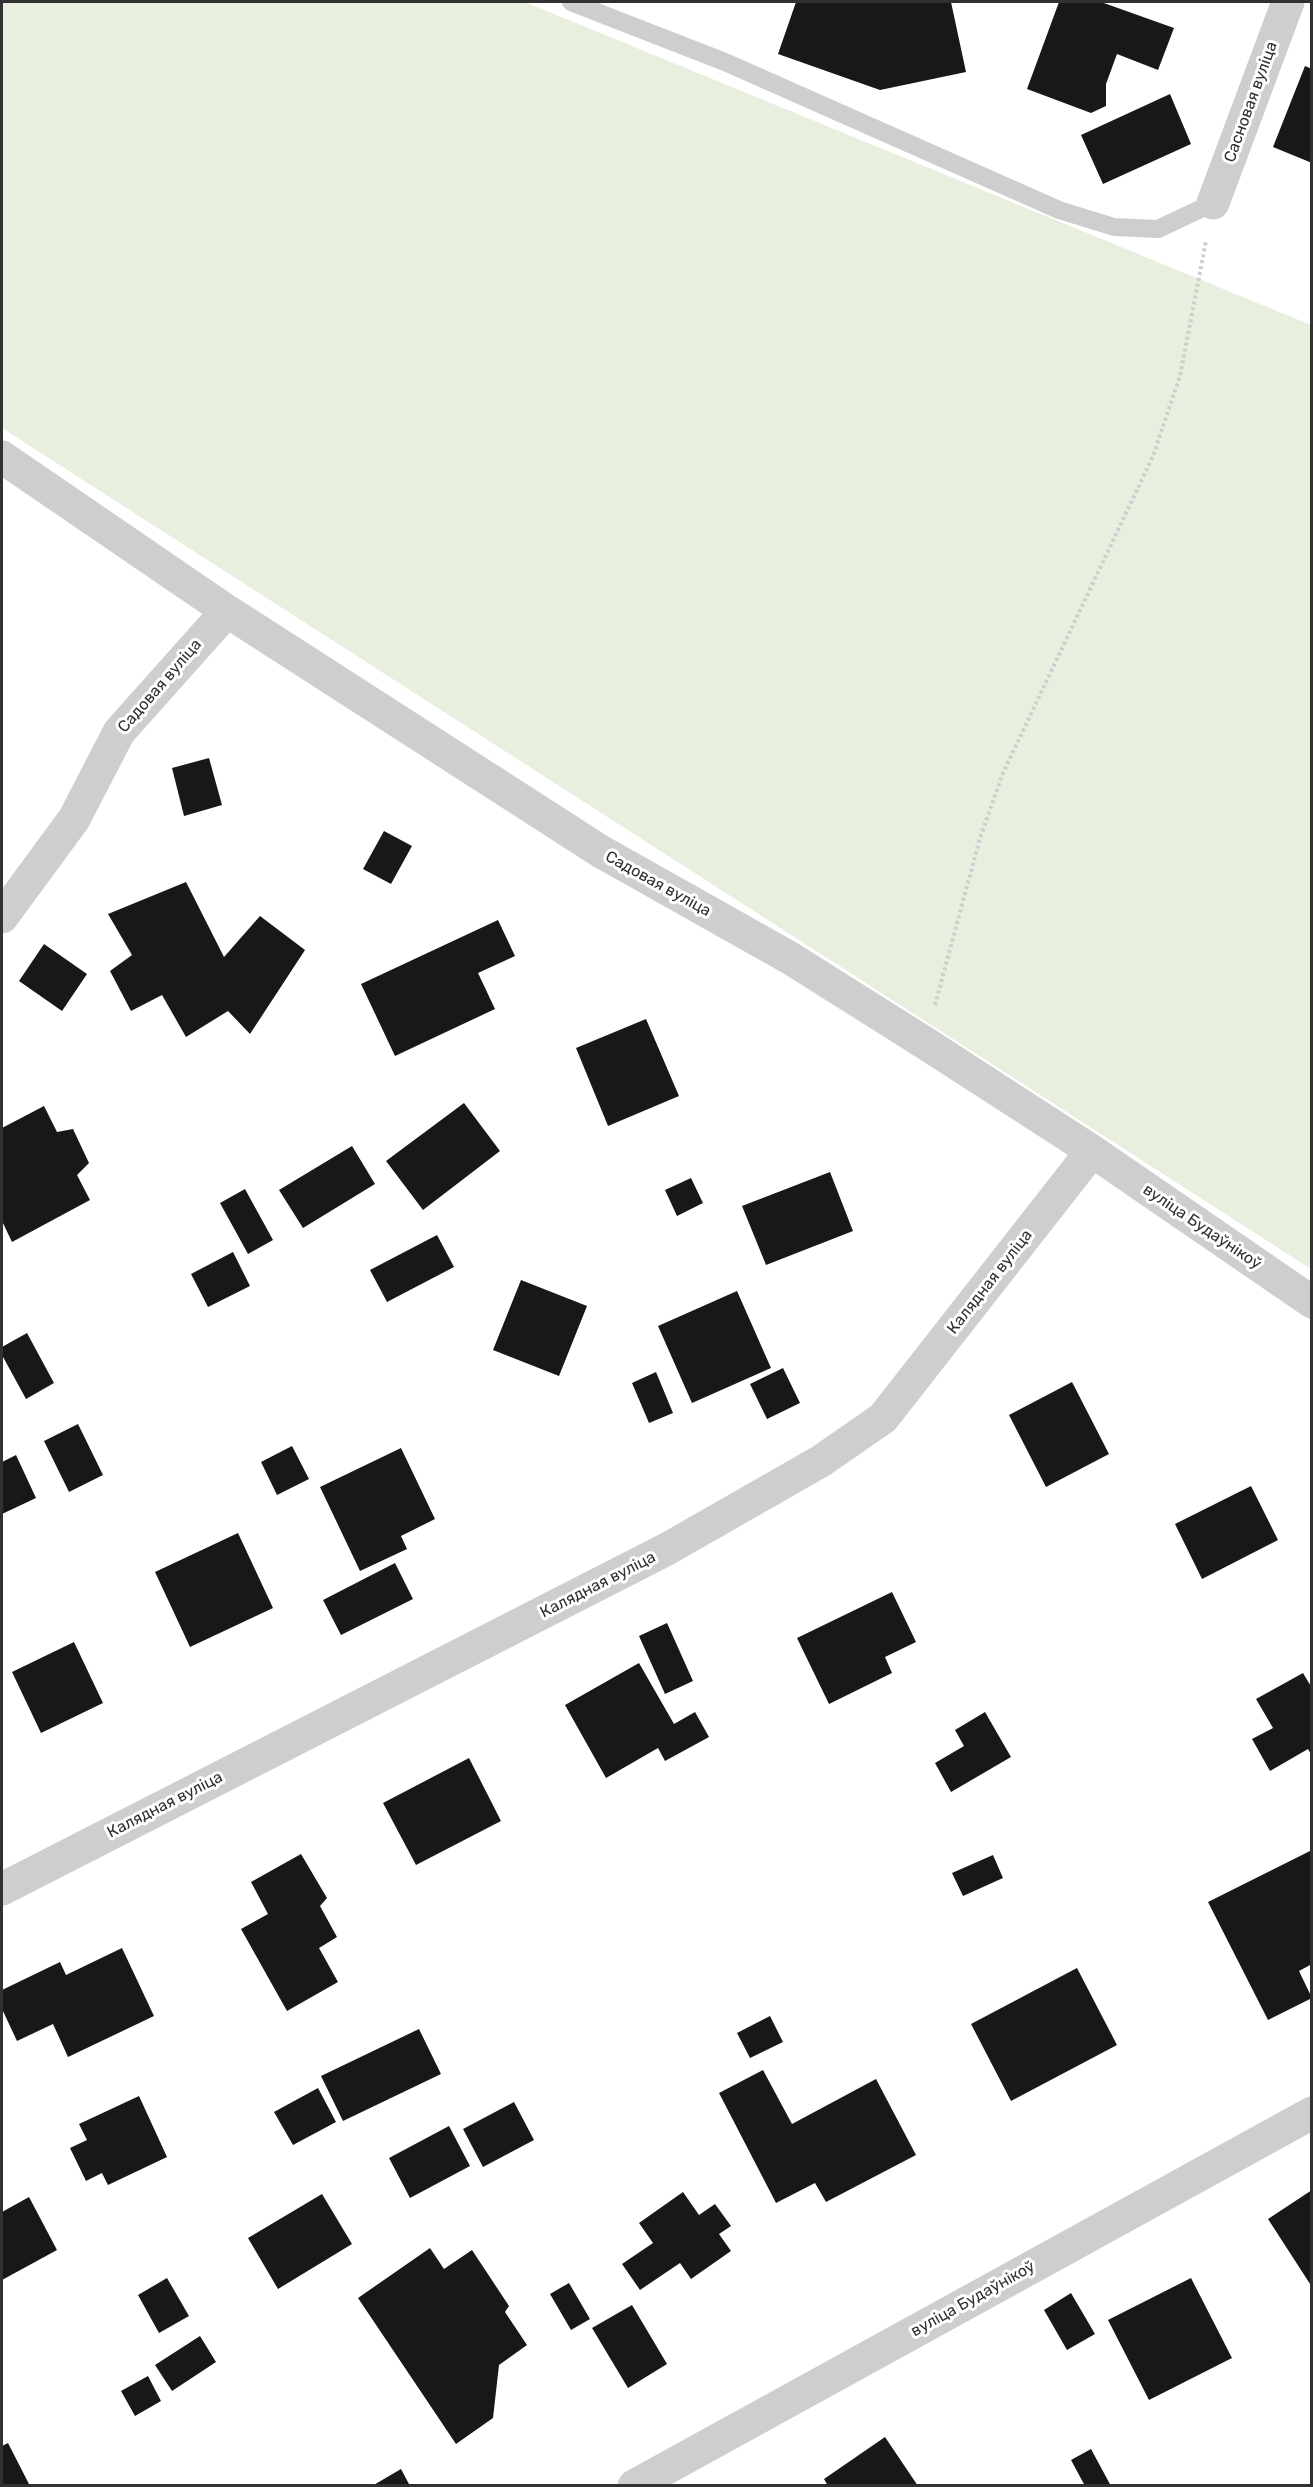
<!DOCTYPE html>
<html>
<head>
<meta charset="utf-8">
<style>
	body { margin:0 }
	#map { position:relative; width:1313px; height:2487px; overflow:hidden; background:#fff; font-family:Rubik,sans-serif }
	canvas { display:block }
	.frame { position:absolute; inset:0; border:3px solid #313131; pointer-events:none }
</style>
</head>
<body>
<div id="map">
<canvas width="1313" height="2487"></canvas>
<div class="frame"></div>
</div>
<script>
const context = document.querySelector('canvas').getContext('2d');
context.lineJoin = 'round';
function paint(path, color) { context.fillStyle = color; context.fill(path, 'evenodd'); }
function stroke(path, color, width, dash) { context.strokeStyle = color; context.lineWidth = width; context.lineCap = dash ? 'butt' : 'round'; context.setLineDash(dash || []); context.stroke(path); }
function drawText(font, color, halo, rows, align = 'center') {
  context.font = font + ' Rubik,sans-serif'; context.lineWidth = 6; context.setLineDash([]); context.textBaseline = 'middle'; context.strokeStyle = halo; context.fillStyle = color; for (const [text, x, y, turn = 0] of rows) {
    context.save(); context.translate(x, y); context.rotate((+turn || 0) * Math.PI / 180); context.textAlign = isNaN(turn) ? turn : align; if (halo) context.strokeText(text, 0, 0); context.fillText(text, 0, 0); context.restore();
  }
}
paint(new Path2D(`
	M2 2H525L1311 325V1269L2 428Z`), '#e8efdf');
paint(new Path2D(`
	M796 2H951L966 72 880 90 778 54Z
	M1059 2H1101L1174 28 1158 70 1117 54 1106 84V106L1091 113 1027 89Z
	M1305 66 1312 69V163L1273 147Z
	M1170 94 1191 144 1103 184 1081 135Z
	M209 758 222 805 184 816 172 768Z
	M384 831 412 846 391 884 363 869Z
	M186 882 224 957 260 916 305 950 250 1034 228 1011 186 1037 162 995 131 1011 110 971 132 955 108 914Z
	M498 920 515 956 478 973 495 1009 395 1056 361 984Z
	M44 944 87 974 62 1011 19 981Z
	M646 1019 679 1096 608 1126 576 1048Z
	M464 1103 500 1151 423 1210 386 1161Z
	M44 1106 57 1132 73 1129 89 1163 77 1175 90 1200 12 1242 2 1221V1128Z
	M352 1146 375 1184 303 1228 279 1190Z
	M830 1172 853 1231 766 1265 742 1206Z
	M691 1178 703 1203 677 1216 665 1190Z
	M245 1189 273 1240 248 1254 220 1203Z
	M437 1235 454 1267 387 1302 370 1270Z
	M233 1252 250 1286 208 1307 191 1274Z
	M521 1280 587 1306 559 1376 493 1350Z
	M737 1291 771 1368 692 1403 658 1326Z
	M27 1333 54 1383 26 1399 2 1355V1347Z
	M783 1368 800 1403 767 1419 750 1384Z
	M656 1372 673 1413 649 1423 632 1383Z
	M1072 1382 1109 1454 1046 1487 1009 1415Z
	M78 1424 103 1475 69 1492 44 1441Z
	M292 1446 309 1479 277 1495 261 1462Z
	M401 1448 435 1519 401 1536 407 1549 360 1571 320 1487Z
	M16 1455 36 1498 2 1514V1462Z
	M1251 1486 1278 1540 1202 1579 1175 1524Z
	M238 1533 273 1608 190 1647 155 1572Z
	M395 1563 413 1599 341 1635 323 1600Z
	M892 1592 916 1642 885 1657 892 1673 829 1704 797 1638Z
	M667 1623 693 1681 665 1694 639 1636Z
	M74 1642 103 1703 41 1733 12 1672Z
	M639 1663 674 1724 695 1712 709 1737 665 1761 658 1748 606 1778 565 1705Z
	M1303 1673 1312 1688V1756L1308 1749 1270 1771 1252 1739 1273 1728 1256 1699Z
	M985 1712 1011 1757 951 1792 935 1763 964 1746 955 1730Z
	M469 1758 501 1821 416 1865 383 1803Z
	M1312 1850V1964L1299 1971 1312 1998 1268 2020 1208 1902Z
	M301 1854 327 1898 320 1906 337 1937 319 1948 338 1982 287 2011 241 1929 268 1914 251 1882Z
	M993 1855 1003 1878 963 1896 952 1873Z
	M122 1948 154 2016 68 2057 53 2024 17 2041 2 2009V1990L60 1962 66 1975Z
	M1077 1968 1117 2045 1011 2101 971 2024Z
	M770 2016 783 2042 750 2058 737 2033Z
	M419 2029 441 2074 343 2121 321 2076Z
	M763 2070 792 2124 876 2079 916 2155 826 2202 815 2183 776 2203 719 2093Z
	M318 2088 336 2122 293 2145 274 2112Z
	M139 2096 167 2157 108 2185 102 2173 86 2181 70 2148 87 2140 79 2124Z
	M514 2102 534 2140 483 2167 463 2129Z
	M449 2126 470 2166 410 2198 389 2158Z
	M1312 2190V2287L1268 2219Z
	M683 2192 699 2215 715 2204 731 2226 719 2234 731 2251 691 2279 680 2263 640 2290 622 2264 653 2243 639 2223Z
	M322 2194 352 2244 278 2289 248 2238Z
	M29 2197 57 2250 2 2280V2212Z
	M430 2248 444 2269 472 2250 509 2306 505 2312 527 2345 499 2365 493 2418 456 2444 358 2298Z
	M167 2278 189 2316 159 2333 138 2295Z
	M1191 2278 1232 2358 1149 2400 1108 2320Z
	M569 2283 590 2319 571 2330 550 2294Z
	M1071 2293 1095 2334 1067 2350 1044 2310Z
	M632 2305 667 2364 628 2388 592 2328Z
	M200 2336 216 2362 172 2391 155 2365Z
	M148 2376 161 2401 135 2416 121 2391Z
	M885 2437 918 2486H828L824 2479Z
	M8 2443 30 2486H2V2446Z
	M1091 2449 1111 2486H1085L1071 2460Z
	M401 2469 410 2486H372Z`), '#181818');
stroke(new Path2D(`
	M935 1005 980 838 1003 773 1153 456 1180 376 1206 241`), '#cecece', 4, [3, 3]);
stroke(new Path2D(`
	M571 2 725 62 1059 210 1114 227 1158 229 1213 203`), '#cecece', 18);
stroke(new Path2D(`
	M1213 203 1288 2
	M2 457 227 611 600 851 790 958 925 1043 1092 1151 1312 1302
	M2 917 74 819 119 732 227 611
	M2 1889 667 1549 821 1461 883 1418 1092 1151
	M634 2486 1312 2113`), '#cecece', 33);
drawText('16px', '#313131', '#fff', [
	["Сасновая вуліца",1251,102,-70],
	["Садовая вуліца",160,686,-49],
	["Садовая вуліца",658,884,29],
	["вуліца Будаўнікоў",1202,1227,34],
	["Калядная вуліца",990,1282,-52],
	["Калядная вуліца",598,1585,-27],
	["Калядная вуліца",165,1805,-27],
	["вуліца Будаўнікоў",973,2299,-29]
]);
</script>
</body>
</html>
